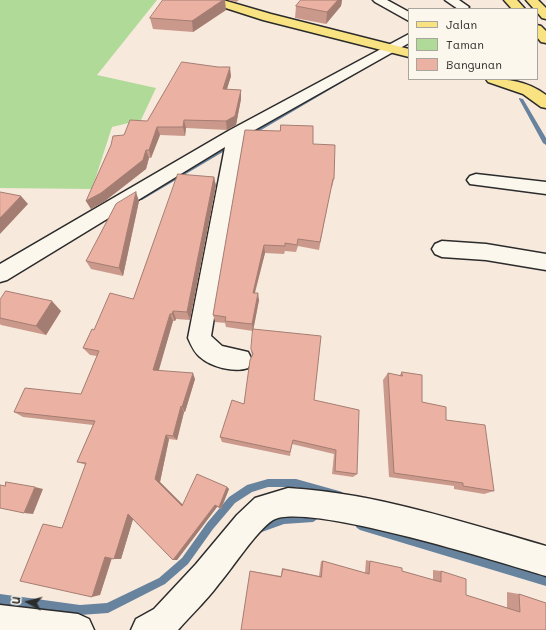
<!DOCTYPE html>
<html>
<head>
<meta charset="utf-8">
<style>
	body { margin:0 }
	#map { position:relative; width:546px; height:630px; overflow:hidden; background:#f8e9dd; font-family:Mali,sans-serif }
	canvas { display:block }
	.legend { position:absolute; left:408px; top:8px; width:130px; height:72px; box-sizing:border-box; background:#fbf7ec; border:1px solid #a8a59f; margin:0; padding:5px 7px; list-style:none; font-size:12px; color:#2b2b2b }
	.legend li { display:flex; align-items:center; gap:8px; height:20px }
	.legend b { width:20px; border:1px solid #a8a59f }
	.north { position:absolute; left:8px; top:582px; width:40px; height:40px; -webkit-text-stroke:3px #fbf7ec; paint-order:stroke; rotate:277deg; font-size:11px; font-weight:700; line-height:16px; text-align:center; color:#2b2b2b }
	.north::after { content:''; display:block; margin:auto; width:14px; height:18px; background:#2b2b2b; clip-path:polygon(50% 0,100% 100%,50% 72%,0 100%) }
</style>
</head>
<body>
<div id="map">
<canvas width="546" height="630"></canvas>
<ul class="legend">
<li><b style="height:5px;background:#f8e281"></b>Jalan</li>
<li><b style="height:11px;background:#afda98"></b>Taman</li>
<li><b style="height:11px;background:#ebb2a3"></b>Bangunan</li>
</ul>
<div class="north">U</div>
</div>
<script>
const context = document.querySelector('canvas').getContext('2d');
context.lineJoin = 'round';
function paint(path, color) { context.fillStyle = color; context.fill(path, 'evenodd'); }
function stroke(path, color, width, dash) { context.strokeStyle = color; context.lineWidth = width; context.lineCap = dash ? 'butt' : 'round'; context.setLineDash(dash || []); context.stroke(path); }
paint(new Path2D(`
	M0 0H157L97 75 156 88 141 120 112 127 92 189 0 188Z`), '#afda98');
paint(new Path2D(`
	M354 72 358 73 251 136 249 137 246 135Z
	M519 98 523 99 546 138V145L543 143 519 99Z
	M231 143 233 144V146L142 200H138V198Z
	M268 479H296L339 491 342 492 343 495 342 498 339 499 296 487H268L252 492 235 503 213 529 188 564 165 584 108 613 80 615 0 604V594L80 605 107 603 159 578 182 558 207 523 229 497 247 485Z
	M313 512 316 514 318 517 316 520 313 522 284 524 259 533 256 531 254 528 256 525 284 514Z
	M360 520 546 576V586L360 530 357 528 355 525 357 522Z`), '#67839e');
const minor = new Path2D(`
	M373 0H387L409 12V21L375 2Z
	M445 0H459L469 7 467 9H458Z
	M409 34V43L244 136 211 336 222 346 248 352 252 360 248 368C234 373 211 367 200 357 194 352 191 345 188 338L225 147 7 280 0 282V264L230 130Z
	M476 174 546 182V194L470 184 467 180 470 176Z
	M442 241 486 244 546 254V270L486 260 442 257 435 254 432 249 435 244Z
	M288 488C376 493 462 522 546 546V576C503 563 305 501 273 520 256 531 232 569 218 585 206 601 191 615 178 630H131L136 619 154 609 196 564 237 515 255 498Z
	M0 605 78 614 89 619 94 630H0Z`);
const major = new Path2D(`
	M205 0H223L271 14 409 49V57L263 20 207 2Z
	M486 79C509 79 527 81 546 95V108L541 107 523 94 488 82Z`);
const highway = new Path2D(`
	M504 0H517L525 9H512Z
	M526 0H538L546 8V19L542 18 537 12V9H534Z
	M537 25 541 26 546 31V43L541 42 537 37Z`);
stroke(minor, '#2b2b2b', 3);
stroke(major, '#2b2b2b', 3);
stroke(highway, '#2b2b2b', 3);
paint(minor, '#fbf7ec');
paint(major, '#f8e281');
paint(highway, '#f8e281');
paint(new Path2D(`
	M228 0H239L236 2Z
	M301 0H342L341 6 326 24 295 18 296 6Z
	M226 10 193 32 153 29 150 18Z
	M231 76 227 89 241 99 236 125 227 130 186 128 185 136 160 135 151 158H149L146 169 105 201 91 209 86 201 124 135 147 121Z
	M313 144 334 179 332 187H331L319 250 298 246 296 252 285 251 284 254 265 253 255 293 259 300 253 331 226 327 225 323 215 322 213 315Z
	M214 177 216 186 190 320 176 319 175 321H173L158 371 195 379 185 412H184L177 440 169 439 160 482 183 505 227 487 229 489 221 509 217 507 177 560H173L133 519 121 559 112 558 100 595 43 524 62 528 86 465 77 462 93 425 23 417 14 412 81 394 97 356 90 355 83 348 94 330 133 299Z
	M139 201 123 276 91 269 86 261Z
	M0 300 61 311 46 335 1 325 0 324Z
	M251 349 314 400 357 474 353 477 332 474 334 454 292 444 290 456 222 442 220 437 244 404 252 356Z
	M402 372 422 402 446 420 494 491 484 494 454 489V486L389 477 383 380 388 373 399 376Z
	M366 560 370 561 402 571 433 580V570L441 571 466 595 507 608V592L519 594 546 630 250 571H251L281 576 282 568 319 576 321 561 365 573Z`), '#ca998c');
paint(new Path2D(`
	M223 0H225L226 10 193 32 192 21Z
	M338 0H342L341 6 326 24 327 12Z
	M230 67 231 76 224 98 223 89Z
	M241 90V99L236 125 227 130 226 121Z
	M184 120 186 128 185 136 183 127Z
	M157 127 160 135 151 158 149 150Z
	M146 150 149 158 146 169 105 201 91 209 86 201Z
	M214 177 216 186 190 320 187 312Z
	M136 192 139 201 123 276 119 268Z
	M21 196 28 204 0 234V218Z
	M264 245 265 253 253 299V293Z
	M258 293 259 300 253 331 252 324Z
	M52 301 61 311 46 335 36 326Z
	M173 311 176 319 175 321 172 314Z
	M170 314 173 321 157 377 153 370Z
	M193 373 195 379 185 412 182 407Z
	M181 406 184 412 177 440 173 436Z
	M166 435 169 439 160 482 186 508 182 506 155 479Z
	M35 487 43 489 33 514 24 513Z
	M227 487 229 489 221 509 219 507Z
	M215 505 217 507 177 560H173Z
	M128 514 134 516 121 559H114Z
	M105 557H112L100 595 92 597Z`), '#a47d72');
const building = new Path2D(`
	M163 0H223L192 21 150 18Z
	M301 0H338L327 12 296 6Z
	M182 62 218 67H230L223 89 241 90 235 116 226 121 184 120 183 127H157L149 150H146L143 160 101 193 86 201 111 145 113 136 124 135 130 120 147 121Z
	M281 125 313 126V144L335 145 334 179H333L320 242 298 239 297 245 285 243V246L264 245 253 293H258L252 324 225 321 226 317 213 315 245 130 280 131Z
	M178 174 214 177 187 312 173 311 172 314H170L153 370 193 373 182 407 181 406 173 436 166 435 155 479 182 506 197 474 227 487 219 507 215 505 173 560 128 514 114 559 105 557 92 597 20 581 43 524 62 528 86 463 77 462 95 421 14 412 25 388 81 394 99 351 83 348 92 329 94 330 110 293 133 299Z
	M0 192 21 196 0 218Z
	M136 192 119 268 86 261 116 204Z
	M6 291 52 301 36 326 0 318V300Z
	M253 329 321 336 314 400 359 410 357 474 335 471 336 450 293 440 290 452 220 437 232 400 244 404 250 360 253 354 251 349Z
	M402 372 422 375V402L446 407V420L485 425 494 491 463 486V483L394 473 388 373 402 376Z
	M6 482 35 487 24 513 0 508V485L5 486Z
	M323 561 369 574 370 561 402 568V571L441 582V571L466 579V595L520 612 519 594 546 603V630H241L250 571 281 577 283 569 321 577Z`);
paint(building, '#ebb2a3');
stroke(building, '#a47d72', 1);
</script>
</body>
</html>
